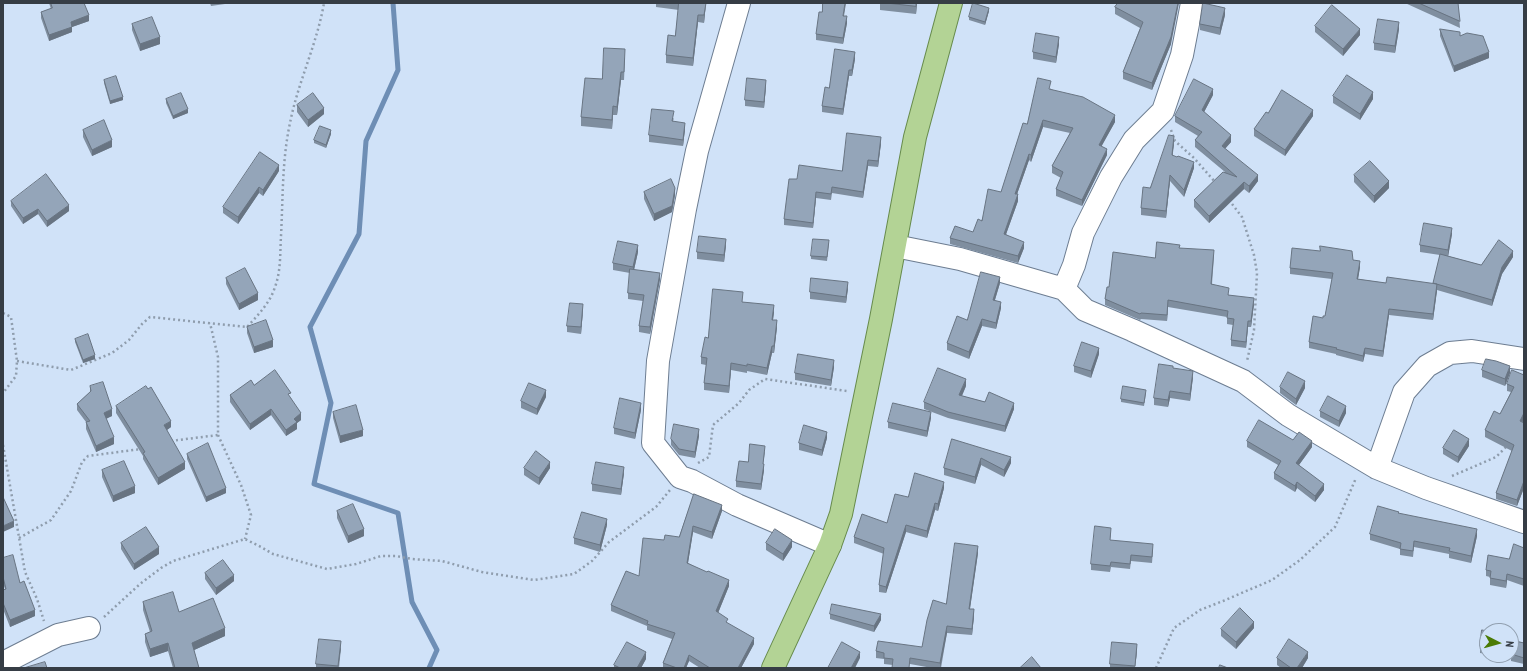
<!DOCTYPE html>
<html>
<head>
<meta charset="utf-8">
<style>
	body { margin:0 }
	#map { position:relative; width:1527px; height:671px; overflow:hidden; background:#d0e2f8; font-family:"PT Sans Narrow",sans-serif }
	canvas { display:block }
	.frame { position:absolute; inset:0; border:4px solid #363d45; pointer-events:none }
	.north { position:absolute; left:1479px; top:623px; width:40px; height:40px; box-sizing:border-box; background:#d0e2f8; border:1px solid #92a0b0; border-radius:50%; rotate:96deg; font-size:11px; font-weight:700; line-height:16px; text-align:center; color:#363d45 }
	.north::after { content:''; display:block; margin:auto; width:14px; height:18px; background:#4b7b05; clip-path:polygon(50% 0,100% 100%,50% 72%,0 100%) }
</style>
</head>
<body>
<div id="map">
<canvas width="1527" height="671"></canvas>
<div class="frame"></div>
<div class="north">N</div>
</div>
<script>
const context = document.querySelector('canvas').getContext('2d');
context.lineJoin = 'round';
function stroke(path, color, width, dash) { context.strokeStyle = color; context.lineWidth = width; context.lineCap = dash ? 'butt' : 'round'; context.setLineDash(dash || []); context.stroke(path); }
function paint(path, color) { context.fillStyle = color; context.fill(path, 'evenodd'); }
stroke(new Path2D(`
	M393 3 398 70 366 141 359 234 310 327 331 403 314 484 398 513 412 602 437 650 429 668`), '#6e8eb5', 5);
const minor = new Path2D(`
	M739 3 697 151 685 209 658 361 653 443 680 477 692 481 737 505 830 545
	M895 246 960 259 1064 289 1085 310 1132 330 1243 381 1288 415 1377 468 1426 488 1524 522
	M1064 289 1074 265 1083 233 1111 177 1134 140 1163 111 1182 55 1192 3
	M1377 468 1404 392 1427 366 1450 353 1472 351 1524 359
	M3 663 58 635 89 628`);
const major = new Path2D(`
	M773 668 830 545 841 514 881 319 915 137 951 3`);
stroke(minor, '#6d7d91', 24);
stroke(major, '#678b4c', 24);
stroke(new Path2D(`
	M1171 130 1175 141 1194 158 1215 182
	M1229 200 1242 217 1254 255 1257 273 1254 330 1247 361
	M3 313 11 317 17 361 16 376 3 393
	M17 361 71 370 112 353 129 340 142 324 150 317 247 327C258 315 270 303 275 287 281 271 280 253 281 236 283 198 282 160 290 123 298 82 317 44 324 3
	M218 435 241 485 251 515 245 539
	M171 441 218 435V357L210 323
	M3 445 25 572 37 599 44 621
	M698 463 709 457 713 425 739 403 749 390 765 379 847 391
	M1452 476 1496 457 1508 445
	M19 538 51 520 71 491 82 462 88 456 141 449
	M104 617 140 584 161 568 173 561 245 539 261 547 273 554 327 569 356 564 381 556H396L412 559 442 561 482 572 534 580 574 574 592 561 609 542 656 507 670 490
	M1156 668 1174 628 1200 610 1223 601 1272 580 1300 560 1335 527 1356 478`), '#8f9dad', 2.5, [2, 3]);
stroke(minor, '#fff', 22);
stroke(major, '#b3d395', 22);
paint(new Path2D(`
	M49 3H84L89 21 72 27V32L49 41 41 18V12L51 9Z
	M210 3H225V4L211 6Z
	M656 3H706L704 23 698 22 693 66 666 63V55L675 36 679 10 656 7Z
	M880 3H917L916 14 880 10Z
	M1118 3 1171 44 1152 90 1123 79V72L1140 28 1115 14V7Z
	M1405 3H1458L1460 28Z
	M989 11 985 25 969 20V17Z
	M1225 15 1220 35 1200 30V24Z
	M844 16 847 23 843 44 816 40V34Z
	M132 24 160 44 140 51 132 30Z
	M1315 26 1360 35 1343 56 1315 32Z
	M1399 29 1395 53 1374 50V43Z
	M1440 29 1460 36 1489 58 1454 72 1440 36Z
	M1059 44 1056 63 1033 59V52Z
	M625 58 624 80H621L617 115H613L612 129 581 126V117L602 79Z
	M855 59 852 76H849L843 115 822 112V106L829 88Z
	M104 80 123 100 110 104 104 83Z
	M766 86 764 108 745 106V100Z
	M1051 88V89L1115 122 1101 146 1107 155 1082 206 1056 196V189L1061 178 1052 173V166L1070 133 1043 127 1031 162 1029 160 1017 194 1018 201 1006 234 1024 248 1018 263 950 244V238L973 232 1001 192 1027 124Z
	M1213 95 1204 112 1231 142 1225 149 1258 181 1249 193 1244 189 1209 223 1194 207V200L1225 172 1195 147V140L1198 136 1175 122V116Z
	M1333 96 1373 99 1360 120 1333 103Z
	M166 99 188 113 173 119 166 103Z
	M297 105 324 114 308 127 297 112Z
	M1268 113 1313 116 1285 156 1254 136V129Z
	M674 118 673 121 685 129 683 146 649 142V135Z
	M83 130 112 147 92 156 83 137Z
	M331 134 326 148 314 143V140Z
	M881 143 878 167 868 166 863 198 832 193 831 200 816 198 813 228 784 225V219L797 179 842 171Z
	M1174 143 1172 156 1194 168 1184 197 1170 181 1166 218 1141 215V208L1150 188Z
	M279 171 263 196 259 193 238 224 223 213V207Z
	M1354 175 1389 188 1374 203 1354 182Z
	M644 192 675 195 672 212 654 221 644 199Z
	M11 201 69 211 47 227 38 214 23 224 11 206Z
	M1452 234 1448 256 1481 265 1513 257 1502 274 1492 306 1437 290 1433 320 1389 315 1383 357 1365 354 1363 362 1336 355V354L1309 348V342L1325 316 1332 279 1290 274V268L1353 260 1360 267 1358 279 1386 283 1433 284 1440 255 1420 252V245Z
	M829 243 827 261 811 259V256Z
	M726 245 724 262 697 259V252Z
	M1180 248 1214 256 1212 284 1229 295 1254 304 1251 327H1248L1246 348 1231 346V340L1233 325 1227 324V317L1168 307 1167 321 1141 319 1140 320 1105 305V299L1109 287 1155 258Z
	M638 252 634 270 660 279 650 334 639 332V326L643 301 628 299V293L630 273 613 270V263Z
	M226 278 258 300 239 310 226 284Z
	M1000 283 995 300 1001 308 996 329 982 326 969 359 947 350V343Z
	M848 288 846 303 810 299V292Z
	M743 302 774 312 773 320 777 327 774 353H772L767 375 747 371V373L731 370 729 393 704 390V383L706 365 701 364V357L708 338Z
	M583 310 581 334 567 332V326Z
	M247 327 273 347 254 353 247 333Z
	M75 339 95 359 83 363 75 342Z
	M1099 354 1091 378 1074 372V366Z
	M834 367 831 386 795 380V373Z
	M1173 368 1193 377 1190 401 1170 398 1168 407 1154 405V398Z
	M1482 370 1510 373 1505 386 1482 377Z
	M1524 375V419L1523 422 1524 423V488L1517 506 1496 499V493L1512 451 1485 437V430L1500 414 1511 392 1507 391V384Z
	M254 385 291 398 301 420 297 423V429L286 436 271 415 250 430 230 402V395Z
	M90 386 112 416 106 418 114 444 96 452 86 429V422L77 410V404L90 392Z
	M966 386 962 396 1014 409 1005 432 948 418 924 409V402Z
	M1280 387 1305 388 1296 405 1280 393Z
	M1146 393 1144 406 1121 402V399Z
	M546 397 537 415 521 408V401Z
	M116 406 171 427 167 430 185 469 158 485 143 459V456L116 413Z
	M641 410 635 439 614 434V428Z
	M1320 411 1346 413 1339 427 1320 417Z
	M333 412 363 436 340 443 333 418Z
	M931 418 927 437 888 428V422Z
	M699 436 695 458 679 455 671 445V439Z
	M827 438 822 456 799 450V443Z
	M952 439 1011 463 1004 477 981 465 975 484 944 475V468Z
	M1293 440 1312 447 1299 465 1324 490 1315 502 1297 488 1295 492 1274 479V473L1278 465 1247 447V441Z
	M1469 446 1458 463 1443 454V448Z
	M765 452 763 464 764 470 761 490 736 487V481L748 462Z
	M187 454 226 493 206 502 187 459Z
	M524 468H550L539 485 524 475Z
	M102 470 135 493 113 502 102 477Z
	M624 473 621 495 592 491V484Z
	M944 488 938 511 935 510 927 538 906 532 886 593 879 592V585L884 554 854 543V537L887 523 908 497Z
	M694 494 722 511 712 539 693 532 688 563 729 586 718 613 728 624 754 644 741 668H700L689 661 686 668H663V663L672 639 647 630V626L611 611V605L639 576 664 540 679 537Z
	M337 511 364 536 348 543 337 518Z
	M1399 514 1477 536 1471 563 1449 558V554L1414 547 1413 557 1400 555V549L1370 540V534Z
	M607 525 600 552 574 544V538Z
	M1111 534 1110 540 1153 550 1152 563 1131 561 1130 569 1111 567 1110 572 1091 570V564Z
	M121 543 159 554 134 570 121 549Z
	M766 543 792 547 783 561 766 550Z
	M1524 548V586L1507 580 1506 588 1490 585V577L1486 576V570L1509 559Z
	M978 553 970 609 974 616 972 635 947 633 941 668H932L910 664 893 665 884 664V659L876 658V651L922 647 946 604Z
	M3 558 20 583 35 616 10 627 3 609V590L5 589 3 583Z
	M205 573 234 581 216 595 205 579Z
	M143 602 179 612 225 636 194 650 199 668H173L168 651 150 657 145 642V634L150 632 143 610Z
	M830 614 881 620 874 632 830 619Z
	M1254 628 1236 649 1221 636V629Z
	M1487 631V654L1480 653V646Z
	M1511 640 1524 643V664L1511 661V657L1497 655H1511Z
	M341 648 339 668H316V664Z
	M1137 651 1135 668H1110V664Z
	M1277 658H1308L1302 668H1281L1277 665Z
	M646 659 641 668H614V665Z`), '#7f8e9f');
paint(new Path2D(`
	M706 3 704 23V15Z
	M845 3H846L843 22V16Z
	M916 3H917L916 14Z
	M1178 3H1179L1171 44 1152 90V83Z
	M989 8V11L985 25V22Z
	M1225 8V15L1220 35V28Z
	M89 15V21L72 27V32L49 41V35L71 22Z
	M698 15V22L693 66V58Z
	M847 16V23L843 44V38Z
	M1399 22V29L1395 53V46Z
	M1360 29V35L1343 56V49Z
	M160 37V44L140 51V44Z
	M1059 37V44L1056 63V57Z
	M855 52V59L852 76V70Z
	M1489 52V58L1454 72V66Z
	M849 70V76L843 115V109Z
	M621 72V80L617 115V107Z
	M766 80V86L764 108V102Z
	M1213 89V95L1202 116V110Z
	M1373 92V99L1360 120V114Z
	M123 97V100L110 104V101Z
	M613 106V115L612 129V120Z
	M324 108V114L308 127V120Z
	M188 109V113L173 119V116Z
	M1313 110V116L1285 156V150Z
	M1115 115V122L1099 151V145Z
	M1043 120V127L1031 162V155Z
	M685 123V129L683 146V140Z
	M331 130V134L326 148V145Z
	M1231 135V142L1222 152V146Z
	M1174 136V143L1172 162V155Z
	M881 137V143L878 167V161Z
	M112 140V147L92 156V150Z
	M1107 149V155L1082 206V200Z
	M1029 154V160L1015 200V194Z
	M868 160V166L863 198V192Z
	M1194 162V168L1184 197V190Z
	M279 165V171L263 196V190Z
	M1170 175V181L1166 218V211Z
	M1258 175V181L1249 193V186Z
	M1389 181V188L1374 203V196Z
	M1244 182V189L1209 223V216Z
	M259 187V193L238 224V217Z
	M675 188V195L672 212 654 221V214Z
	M816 192V198L813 228V223Z
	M1018 194V201L1004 240V234Z
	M69 205V211L47 227V221Z
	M38 209V214L23 224V218Z
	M1452 228V234L1448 257V250Z
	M726 239V245L724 262V255Z
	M1024 242V248L1018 263V256Z
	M638 245V252L633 274V267Z
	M1513 251V257L1502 274 1492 306V300L1502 267Z
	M1360 261V267L1357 285V279Z
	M660 273V279L650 334V327Z
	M1000 277V283L993 306V300Z
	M848 282V288L846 303V297Z
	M1437 284V291L1433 320V314Z
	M258 293V300L239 310V304Z
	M1254 298V304L1251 327V321Z
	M1168 300V307L1167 321V315Z
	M1001 302V308L996 329V323Z
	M583 304V310L581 334V327Z
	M774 305V312L772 327V320Z
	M1389 309V315L1383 357V351Z
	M982 319V326L969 359V352Z
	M777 320V327L774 353V346Z
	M1248 321V327L1246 348V342Z
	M273 340V347L254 353V347Z
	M772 346V353L767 375V368Z
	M1099 348V354L1091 378V371Z
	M1365 348V354L1363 362V356Z
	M95 355V359L83 363V360Z
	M834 360V367L831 386V380Z
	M731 363V370L729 393V386Z
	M1510 366V373L1505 386V379Z
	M1193 371V377L1190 401V394Z
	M966 379V386L959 402V395Z
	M1305 381V388L1296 405V399Z
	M546 390V397L537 415V409Z
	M1170 391V398L1168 407V400Z
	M641 403V410L635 439V433Z
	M1014 403V409L1005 432V426Z
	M1346 406V413L1339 427V421Z
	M112 409V416L104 420V413Z
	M271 409V415L250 430V424Z
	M931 412V418L927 437V431Z
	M301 413V420L297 423V429L286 436V430L294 419Z
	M1524 413V419L1520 427V421Z
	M171 421V427L164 432V425Z
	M699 429V436L695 458V452Z
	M363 430V436L340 443V436Z
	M827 432V438L822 456V450Z
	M114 437V444L96 452V446Z
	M1469 439V446L1458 463V457Z
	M1312 441V447L1296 469V463Z
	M1011 457V463L1004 477V470Z
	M981 458V465L975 484V477Z
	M185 462V469L158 485V478Z
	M550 462V468L539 485V478Z
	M764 464V470L761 490V484Z
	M624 467V473L621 495V489Z
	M1524 481V488L1517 506V500Z
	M944 482V488L938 511V504Z
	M1297 482V488L1295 492V486Z
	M1324 484V490L1315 502V496Z
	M135 486V493L113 502V496Z
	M226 488V493L206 502V497Z
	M935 503V510L927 538V531Z
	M722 505V511L712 539V532Z
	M607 519V525L600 552V545Z
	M14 521V527L3 532V526Z
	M906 525V532L886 593V587Z
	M693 526V532L687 569V563Z
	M364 529V536L348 543V536Z
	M1477 529V536L1471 563V556Z
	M792 540V547L783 561V554Z
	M978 546V553L969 615V609Z
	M159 547V554L134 570V564Z
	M1507 574V580L1506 588V581Z
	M234 575V581L216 595V588Z
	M729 580V586L716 618V611Z
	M974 609V616L972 635V629Z
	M35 610V616L10 627V620Z
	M881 614V620L874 632V626Z
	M1254 622V628L1236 649V642Z
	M947 626V633L940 668V663Z
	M225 628V636L192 651V643Z
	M754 638V644L741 668H738Z
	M341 641V648L338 668Z
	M168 643V651L150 657V649Z
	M1137 644V651L1135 668Z
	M646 652V659L641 668H637Z
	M860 652V658L855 668H851Z
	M1308 652V658L1302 668H1297Z
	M689 655V661L686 668H684Z`), '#687482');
const building = new Path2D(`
	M51 3H84L89 15 71 22 72 27 49 35 41 12 52 8Z
	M679 3H706L704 15H698L693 58 666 55 668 35 675 36Z
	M823 3H845L843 16H847L843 38 816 34 819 12H822Z
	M887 3H916V6Z
	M973 3 989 8 985 22 969 17Z
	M1118 3H1178L1171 37 1152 83 1123 72 1143 22 1115 7Z
	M1203 3 1225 8 1220 28 1200 24Z
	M1419 3H1458L1460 21Z
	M1332 5 1360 29 1343 49 1315 26Z
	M152 17 160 37 140 44 132 24Z
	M1378 19 1399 22 1395 46 1374 43Z
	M1440 29 1460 32V36L1467 33 1483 36 1489 52 1454 66Z
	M1036 33 1059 37 1056 57 1033 52Z
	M604 48 625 49 624 72H621L617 107 613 106 612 120 581 117 585 78 602 79Z
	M835 49 855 52 852 70H849L843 109 822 106 825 87 829 88Z
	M1347 75 1373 92 1360 114 1333 96Z
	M116 76 123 97 110 101 104 80Z
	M747 78 766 80 764 102 745 100Z
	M1038 78 1051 81 1049 89 1083 97 1115 115 1099 145 1107 149 1082 200 1056 189 1063 172 1052 166 1073 128 1043 120 1031 155 1029 154 1015 194H1018L1004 234 1024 242 1018 256 950 238 955 226 973 232 978 219 982 221 988 189 1001 192 1023 123 1027 124Z
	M1194 79 1213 89 1202 110 1231 135 1222 146 1258 175 1249 186 1244 182 1209 216 1194 200 1223 172 1237 177 1195 140 1202 132 1175 116Z
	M1282 90 1313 110 1285 150 1254 129 1266 112 1268 113Z
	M181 93 188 109 173 116 166 99Z
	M313 93 324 108 308 120 297 105Z
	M652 109 674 111 672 121 685 123 683 140 649 135Z
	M104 120 112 140 92 150 83 130Z
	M320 126 331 130 326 145 314 140Z
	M847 133 881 137 878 161 868 160 863 192 832 187 831 194 816 192 813 223 784 219 789 179H797L799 165 842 171Z
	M1169 135 1174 136 1172 155 1177 157 1178 156 1194 162 1184 190 1170 175 1166 211 1141 208 1143 187 1150 188Z
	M260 152 279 165 263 190 259 187 238 217 223 207Z
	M1370 161 1389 181 1374 196 1354 175Z
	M46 174 69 205 47 221 38 209 23 218 11 201Z
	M671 179 675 188 672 206 654 214 644 192Z
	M1424 223 1452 228 1448 250 1420 245Z
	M699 236 726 239 724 255 697 252Z
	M813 239 829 240 827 257 811 256Z
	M1499 240 1513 251 1502 267 1492 300 1433 283 1440 254 1481 265Z
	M618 241 638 245 633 267 613 263Z
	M1157 242 1180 245 1179 248 1214 250 1211 284 1229 288 1228 295 1254 298 1251 321H1248L1246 342 1231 340 1234 319 1227 318 1228 311 1168 300 1167 315 1141 313 1140 314 1105 299 1107 287H1109L1113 252 1155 258Z
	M1320 246 1352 251 1353 260 1360 261 1357 279 1386 283 1387 277 1437 284 1433 314 1389 309 1383 351 1365 348 1363 356 1336 349 1337 348 1309 342 1313 316 1323 318V316H1325L1333 273 1290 268 1292 248 1320 251Z
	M245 268 258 293 239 304 226 278Z
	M630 269 660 273 650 327 639 326 644 295 628 293Z
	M981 272 1000 277 993 300 1001 302 996 323 982 319 969 352 947 343 957 316 967 320Z
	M811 278 848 282 846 297 810 292Z
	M713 289 743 292 742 302 774 305 772 320H777L774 346H772L767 368 747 364V366L731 363 729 386 704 383 707 358 701 357 705 337 708 338Z
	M570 303 583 304 581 327 567 326Z
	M266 320 273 340 254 347 247 327Z
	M88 334 95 355 83 360 75 339Z
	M1082 342 1099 348 1091 371 1074 366Z
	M798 354 834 360 831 380 795 373Z
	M1486 359 1496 361 1510 366 1505 379 1482 370Z
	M1159 364 1173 366V368L1193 371 1190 394 1170 391 1168 400 1154 398Z
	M938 368 966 379 959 395 985 402 989 392 1014 403 1005 426 948 412 924 402Z
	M275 370 291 393 288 394 301 413 294 419 297 422 286 430 271 409 250 424 230 395 251 380 254 385Z
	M1512 370 1524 375V413L1520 421 1524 423V481L1517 500 1496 493 1514 445 1485 430 1494 411 1500 414 1514 387 1507 384Z
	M1288 372 1305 381 1296 399 1280 387Z
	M103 382 112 409 104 413 114 437 96 446 86 422 90 421 77 404 91 391 90 386Z
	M529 383 546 390 537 409 521 401Z
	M146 386 148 389 151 387 171 421 164 425 185 462 158 478 143 453 145 452 116 406Z
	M1123 386 1146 390 1144 403 1121 399Z
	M1328 396 1346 406 1339 421 1320 411Z
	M620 398 641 403 635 433 614 428Z
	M893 403 931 412 927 431 888 422Z
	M356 405 363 430 340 436 333 412Z
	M1259 420 1293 440 1299 432 1312 441 1296 463 1324 484 1315 496 1297 482 1295 486 1274 473 1281 461 1247 441Z
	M674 424 699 429 695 452 679 449 671 439Z
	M804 425 827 432 822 450 799 443Z
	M1454 430 1469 439 1458 457 1443 448Z
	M952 439 1011 457 1004 470 981 458 975 477 944 468Z
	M208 443 226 488 206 497 187 454Z
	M750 444 765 446 763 464H764L761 484 736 481 739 461 748 462Z
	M536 451 550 462 539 478 524 468Z
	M124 461 135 486 113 496 102 470Z
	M596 462 624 467 621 489 592 484Z
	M915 473 944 482 938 504 935 503 927 531 906 525 886 587 879 585 884 548 854 537 862 514 887 523 895 494 908 497Z
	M694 494 722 505 712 532 693 526 687 563 707 572 708 571 729 580 716 611 728 619 726 622 754 638 738 668H710L689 655 684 668H677L663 663 675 633 647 624 648 621 611 605 626 571 639 576 643 538 664 540 665 535 679 537Z
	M3 497 14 521 3 526Z
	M353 504 364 529 348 536 337 511Z
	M1378 506 1399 512 1398 513 1477 529 1471 556 1449 551 1450 548 1414 541 1413 551 1400 549 1401 543 1370 534Z
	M582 512 607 519 600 545 574 538Z
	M1095 526 1111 528 1110 540 1153 544 1152 557 1131 555 1130 564 1111 562 1110 566 1091 564Z
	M146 527 159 547 134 564 121 543Z
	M775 529 792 540 783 554 766 543Z
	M955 543 978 546 969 609H974L972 629 947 626 940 663 910 658 909 668H892L893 659 884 658V653L876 651 878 641 922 647 927 620 933 600 946 604Z
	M1514 544 1524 548V579L1507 574 1506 581 1490 578 1491 571 1486 570 1488 555 1509 559Z
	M13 555 20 583 24 581 35 610 10 620 3 603V590L6 589 3 577V558Z
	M223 560 234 575 216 588 205 573Z
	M173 592 179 612 213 598 225 628 192 643 199 668H175L168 643 150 649 145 634 152 631 143 602Z
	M832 604 881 614 874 626 830 614Z
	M1240 608 1254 622 1236 642 1221 629Z
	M1482 630 1487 631V647L1480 646Z
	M319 639 341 641 338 666 316 664Z
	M1289 639 1308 652 1297 668H1291L1277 658Z
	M1511 640 1524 643V658L1511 654 1512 651H1511Z
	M627 642 646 652 637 668H620L614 665Z
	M842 642 860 652 851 668H828Z
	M1112 642 1137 644 1135 666 1110 664Z
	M1032 657 1041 668H1020Z
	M45 662 47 668H24Z
	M1220 665 1228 668H1219Z`);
paint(building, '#94a5b9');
stroke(building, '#687482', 1);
</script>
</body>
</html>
